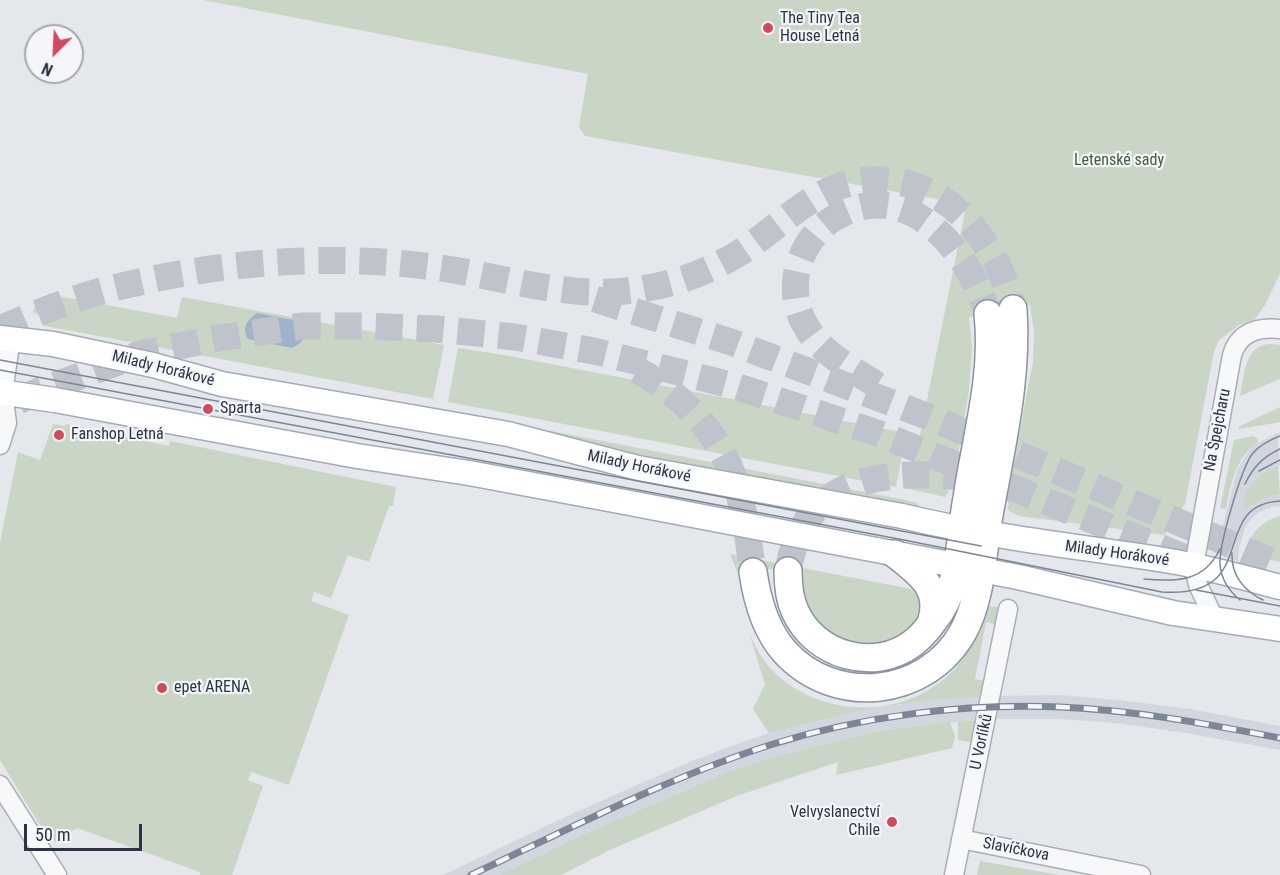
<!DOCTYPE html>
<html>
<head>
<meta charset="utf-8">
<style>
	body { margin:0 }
	#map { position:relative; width:1280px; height:875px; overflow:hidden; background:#e4e7ec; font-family:"Roboto Condensed",sans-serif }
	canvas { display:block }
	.north { position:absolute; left:24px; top:24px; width:60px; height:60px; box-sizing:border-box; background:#f4f6f9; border:2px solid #a4a8b1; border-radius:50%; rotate:204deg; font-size:16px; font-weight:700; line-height:24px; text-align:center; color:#2b3445 }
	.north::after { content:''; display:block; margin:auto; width:21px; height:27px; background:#d1495b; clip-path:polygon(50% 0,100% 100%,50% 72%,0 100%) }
	.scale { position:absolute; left:24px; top:824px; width:118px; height:27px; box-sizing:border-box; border:3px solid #2b3445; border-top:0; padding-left:8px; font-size:18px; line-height:21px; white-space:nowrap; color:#2b3445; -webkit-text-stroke:4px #f4f6f9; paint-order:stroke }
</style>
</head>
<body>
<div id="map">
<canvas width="1280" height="875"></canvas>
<div class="north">N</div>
<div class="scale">50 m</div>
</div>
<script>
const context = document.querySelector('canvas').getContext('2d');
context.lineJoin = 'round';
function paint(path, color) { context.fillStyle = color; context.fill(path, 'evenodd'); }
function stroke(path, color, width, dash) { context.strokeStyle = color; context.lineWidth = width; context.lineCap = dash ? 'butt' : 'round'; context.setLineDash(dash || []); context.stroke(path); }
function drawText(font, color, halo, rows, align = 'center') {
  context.font = font + ' "Roboto Condensed",sans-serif'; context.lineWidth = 4.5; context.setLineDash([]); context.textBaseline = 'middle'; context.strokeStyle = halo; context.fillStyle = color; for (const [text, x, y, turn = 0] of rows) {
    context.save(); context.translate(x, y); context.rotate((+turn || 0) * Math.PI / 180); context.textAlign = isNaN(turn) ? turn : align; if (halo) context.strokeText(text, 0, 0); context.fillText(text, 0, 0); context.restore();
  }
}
paint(new Path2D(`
	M1280 432 1278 440 1280 465 1271 469 1258 501 1269 496 1280 495V506L1272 507 1260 512 1253 517 1245 528 1239 548 1238 561 1225 558 1214 551 1221 533 1237 470 1252 446Z
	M1060 695 1119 700 1189 709 1280 726V750L1186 733 1117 723 1059 719H990L935 724 877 731 776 756 728 772 586 833 499 875H443L576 812 671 770 720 750 769 733 873 708 932 700 988 696Z`), '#d2d6de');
paint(new Path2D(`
	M203 0H1280V274L1265 305 1255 319 1239 325 1219 340 1214 352 1185 504 1180 511 1169 518 1165 535 1019 516 1009 511 1007 508 1009 504 1006 500 1033 362 1034 332 1030 305 969 317 972 348 969 390 953 484 945 497 909 489 965 212 958 203 585 136 579 127 588 74Z
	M54 293 59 296 177 318 182 297 444 345 433 399 45 326 40 319V314L33 313C36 300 42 296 54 293Z
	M1269 344 1280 345V379L1240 396C1244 377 1244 346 1269 344Z
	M458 348 510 356 906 433 896 487 448 402Z
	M1280 407V422L1239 429 1238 427Z
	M448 411 906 500 917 503 926 513 655 462Z
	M53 424 65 426 66 424 169 446 170 441 396 487 393 506H389L369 562 348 555 331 598 314 592 311 601 349 615 289 785 251 772 248 780 263 786 232 875H200V872L77 828 55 842 38 822 0 760V543L18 452 40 460Z
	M1253 436 1257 438 1258 442C1235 459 1231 483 1226 509L1220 508 1234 440Z
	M1278 466 1280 495 1269 496 1246 507 1243 506C1244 488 1262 472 1278 466Z
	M1280 516V562L1252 555C1243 536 1264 520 1280 516Z
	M730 554 911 589 917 596 922 597 918 623 895 640 865 647 830 636 813 619 803 596 802 572 770 569 738 574Z
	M985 606 1001 607 998 625 986 622 975 679 987 681 981 697 932 700 873 708 769 733 753 709 765 684 749 633C755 646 761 658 771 669 823 723 920 721 964 657 975 642 981 624 985 606Z
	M979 720 975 743 958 740V722Z
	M950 722 955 736 952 748 836 775 838 762 737 796 612 849 561 875H499L586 833 728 772 776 756 877 731Z
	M980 861 1059 875H977Z`), '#c9d6c5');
paint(new Path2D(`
	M257 313 299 321 304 325C307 336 303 343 292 348L248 339C241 328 247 320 257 313Z`), '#9fb4cc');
stroke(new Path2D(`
	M595 299 731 342 929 417 1280 565
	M0 329C39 312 80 295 122 286 226 261 335 253 441 268 508 278 578 302 647 288 678 283 709 271 736 255 789 222 824 171 894 181 958 190 1000 251 1013 309
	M637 370C686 396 725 440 739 494 746 520 749 546 753 572
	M877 385C852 369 822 354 807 328 796 311 793 290 797 271 802 249 816 228 836 217 909 175 968 251 988 314
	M18 401 39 391 143 353 219 338 302 326H363L436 329 515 337 594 351 735 386 880 434 1193 561
	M788 571C804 474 887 470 967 477`), '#bfc3cb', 27, [27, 14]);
const minor = new Path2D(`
	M0 445 7 423 3 392 11 339
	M1214 618 1198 585 1194 566 1232 355C1239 332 1258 327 1280 329
	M0 785 57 875
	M961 839 1141 875
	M954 875 1008 609`);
const major = new Path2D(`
	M0 338 53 344 153 365 222 384 508 434 638 468 902 516C989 537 1076 546 1164 560 1203 566 1242 577 1280 587
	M0 392 55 400 357 456 469 473 614 500 1018 577 1173 613 1280 629`);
const highway = new Path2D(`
	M895 554C919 573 943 589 931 623
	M788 571C788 585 789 598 795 611 814 655 874 673 913 643 924 635 932 623 940 612 961 578 960 536 967 498 976 437 995 375 988 314
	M753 572C757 600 765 629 784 651 834 707 926 698 963 632 981 599 982 558 988 521 1000 451 1018 381 1013 309`);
stroke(minor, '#a9aeb7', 21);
stroke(major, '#a3abb8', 27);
stroke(highway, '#8b94a3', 30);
stroke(minor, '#f7f8fa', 18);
stroke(major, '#fff', 24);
stroke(highway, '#fff', 27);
stroke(new Path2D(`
	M0 360 981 546
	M0 370 904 540 1162 592C1263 599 1207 505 1280 501
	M1259 471 1280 460
	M1245 484C1253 467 1263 457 1280 449
	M1232 553C1231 575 1244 591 1263 600
	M1144 579C1177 582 1204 582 1220 549
	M1196 590 1280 606
	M1240 600C1229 591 1221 578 1220 564 1219 545 1241 468 1253 453 1260 445 1270 440 1280 436`), '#7d8696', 1.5);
const rail = new Path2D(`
	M471 875C569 829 667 778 770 745 862 716 964 703 1060 707 1134 710 1207 724 1280 738`);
stroke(rail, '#7d8696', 7);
stroke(rail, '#f4f6f9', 4.5, [14]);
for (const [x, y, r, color] of [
	[768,28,6,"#d1495b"],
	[208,409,6,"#d1495b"],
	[59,435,6,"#d1495b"],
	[162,688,6,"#d1495b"],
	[892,822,6,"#d1495b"]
]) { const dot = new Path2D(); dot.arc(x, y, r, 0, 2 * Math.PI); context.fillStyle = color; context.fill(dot); stroke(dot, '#f4f6f9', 2); }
drawText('16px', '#2b3445', '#f4f6f9', [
	["The Tiny Tea",780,19],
	["House Letná",780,37],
	["Sparta",220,409],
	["Fanshop Letná",71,435],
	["epet ARENA",174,688],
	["Velvyslanectví",880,813,"right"],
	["Chile",880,831,"right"]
], 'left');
drawText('16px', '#3f6138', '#f4f6f9', [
	["Letenské sady",1119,161]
]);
drawText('16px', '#2b3445', '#f4f6f9', [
	["Milady Horákové",163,369,14],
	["Na Špejcharu",1218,430,-79],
	["Milady Horákové",639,467,12],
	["Milady Horákové",1117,554,8],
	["U Vorlíků",982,742,-78],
	["Slavíčkova",1016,850,11]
]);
</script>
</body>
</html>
